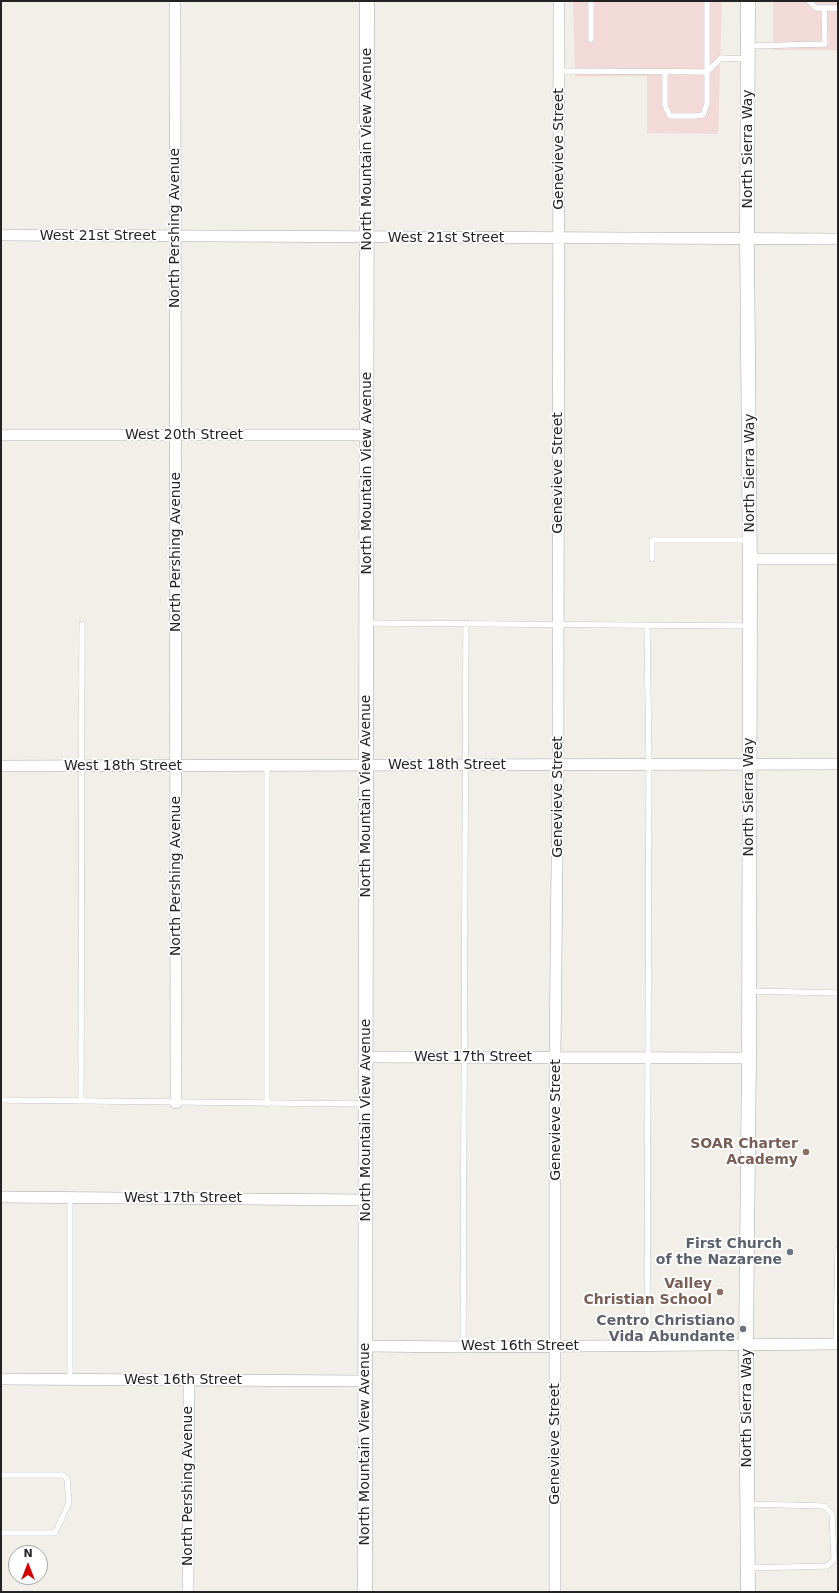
<!DOCTYPE html>
<html>
<head>
<meta charset="utf-8">
<style>
	body { margin:0 }
	#map { position:relative; width:839px; height:1593px; overflow:hidden; background:#f2efe9; font-family:"DejaVu Sans",sans-serif }
	canvas { display:block }
	.frame { position:absolute; inset:0; border:2px solid #222; pointer-events:none }
	.north { position:absolute; left:8px; top:1545px; width:40px; height:40px; box-sizing:border-box; background:#fff; border:1px solid #a7a7a7; border-radius:50%; rotate:0deg; font-size:11px; font-weight:700; line-height:16px; text-align:center; color:#222 }
	.north::after { content:''; display:block; margin:auto; width:14px; height:18px; background:#d40000; clip-path:polygon(50% 0,100% 100%,50% 72%,0 100%) }
</style>
</head>
<body>
<div id="map">
<canvas width="839" height="1593"></canvas>
<div class="frame"></div>
<div class="north">N</div>
</div>
<script>
const context = document.querySelector('canvas').getContext('2d');
context.lineJoin = 'round';
function paint(path, color) { context.fillStyle = color; context.fill(path, 'evenodd'); }
function stroke(path, color, width, dash) { context.strokeStyle = color; context.lineWidth = width; context.lineCap = dash ? 'butt' : 'round'; context.setLineDash(dash || []); context.stroke(path); }
function drawText(font, color, halo, rows, align = 'center') {
  context.font = font + ' "DejaVu Sans",sans-serif'; context.lineWidth = 3.5; context.setLineDash([]); context.textBaseline = 'middle'; context.strokeStyle = halo; context.fillStyle = color; for (const [text, x, y, turn = 0] of rows) {
    context.save(); context.translate(x, y); context.rotate((+turn || 0) * Math.PI / 180); context.textAlign = isNaN(turn) ? turn : align; if (halo) context.strokeText(text, 0, 0); context.fillText(text, 0, 0); context.restore();
  }
}
paint(new Path2D(`
	M573 1H722L718 134 647 133V76L575 77Z
	M773 1H838V50H773Z`), '#f2dad9');
const service = new Path2D(`
	M591 1V40
	M809 1 816 8H838
	M748 46 825 44 824 8
	M559 71 707 72 721 58 747 59
	M665 72V106L670 116H696L703 115 707 104V1
	M652 559V540H749
	M367 623 750 626
	M647 625 649 764 647 1345
	M267 765V1104
	M749 991 838 993
	M1 1100 366 1104
	M81 1101 82 624
	M70 1197V1379
	M836 1344 838 1249
	M463 1347 466 623
	M1 1475H63L67 1479 69 1503 55 1533H1
	M748 1504 824 1506 832 1514 834 1560 827 1566 749 1568`);
const minor = new Path2D(`
	M175 1 176 1103
	M1 235 838 239
	M1 435H367
	M750 559H838
	M1 766 838 764
	M366 1057 749 1058
	M1 1197 366 1200
	M366 1346 463 1347 838 1344
	M1 1379 366 1381
	M188 1592 189 1380
	M555 1592V1058L558 765 559 1`);
const tertiary = new Path2D(`
	M365 1592 367 1
	M748 1592 746 1345 749 1058 750 572 747 240 748 1`);
stroke(service, '#a9a9a9', 6);
stroke(minor, '#a9a9a9', 12);
stroke(tertiary, '#a9a9a9', 15);
stroke(service, '#fff', 5.5);
stroke(minor, '#fff', 11);
stroke(tertiary, '#fff', 14);
for (const [x, y, r, color] of [
	[806,1152,4,"#8d6e63"],
	[790,1252,4,"#6b7280"],
	[720,1292,4,"#8d6e63"],
	[743,1329,4,"#6b7280"]
]) { const dot = new Path2D(); dot.arc(x, y, r, 0, 2 * Math.PI); context.fillStyle = color; context.fill(dot); stroke(dot, '#fff', 1.5); }
drawText('14px', '#222', '#fff', [
	["North Mountain View Avenue",367,149,-90],
	["Genevieve Street",559,149,-90],
	["North Sierra Way",748,149,-90],
	["North Pershing Avenue",175,228,-90],
	["West 21st Street",98,236],
	["West 21st Street",446,238],
	["West 20th Street",184,435],
	["North Mountain View Avenue",367,473,-90],
	["Genevieve Street",558,473,-90],
	["North Sierra Way",750,473,-90],
	["North Pershing Avenue",176,552,-90],
	["West 18th Street",447,765],
	["West 18th Street",123,766],
	["North Mountain View Avenue",366,796,-90],
	["Genevieve Street",558,797,-90],
	["North Sierra Way",749,797,-90],
	["North Pershing Avenue",176,876,-90],
	["West 17th Street",473,1057],
	["North Mountain View Avenue",366,1120,-90],
	["Genevieve Street",556,1120,-90],
	["West 17th Street",183,1198],
	["West 16th Street",520,1346],
	["West 16th Street",183,1380],
	["North Sierra Way",747,1408,-90],
	["North Mountain View Avenue",365,1444,-90],
	["Genevieve Street",555,1444,-90],
	["North Pershing Avenue",188,1486,-90]
]);
drawText('bold 14px', '#785e54', '#fff', [
	["SOAR Charter",798,1144],
	["Academy",798,1160],
	["Valley",712,1284],
	["Christian School",712,1300]
], 'right');
drawText('bold 14px', '#5b616d', '#fff', [
	["First Church",782,1244],
	["of the Nazarene",782,1260],
	["Centro Christiano",735,1321],
	["Vida Abundante",735,1337]
], 'right');
</script>
</body>
</html>
